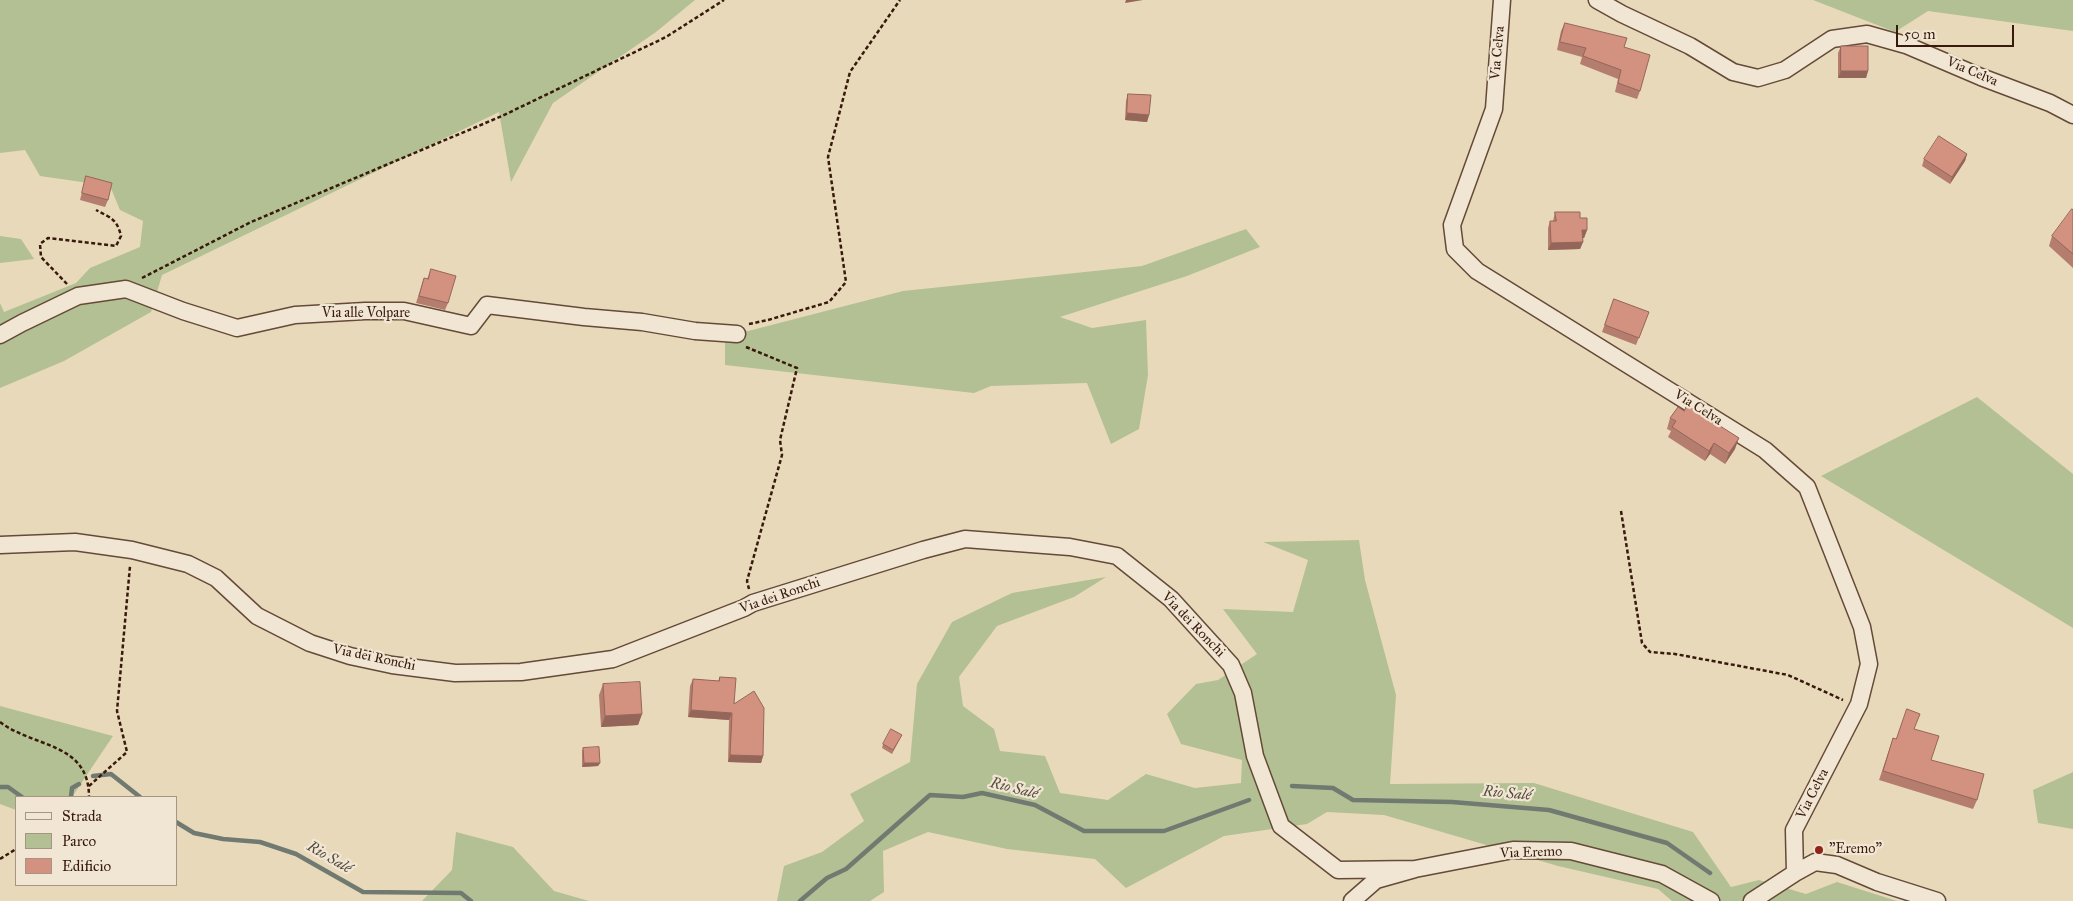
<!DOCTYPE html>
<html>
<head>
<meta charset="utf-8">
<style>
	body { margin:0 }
	#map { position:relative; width:2073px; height:901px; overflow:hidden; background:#e9d9bb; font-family:"IM FELL Great Primer",serif }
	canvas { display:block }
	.legend { position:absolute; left:15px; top:796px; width:162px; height:90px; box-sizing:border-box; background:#f1e6d3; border:1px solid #a79483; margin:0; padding:6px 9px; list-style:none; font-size:15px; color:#371a0b }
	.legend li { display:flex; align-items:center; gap:10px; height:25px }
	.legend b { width:25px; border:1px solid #a79483 }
	.scale { position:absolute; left:1896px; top:25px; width:118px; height:22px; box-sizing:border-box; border:2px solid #371a0b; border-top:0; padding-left:6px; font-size:15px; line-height:18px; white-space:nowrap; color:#371a0b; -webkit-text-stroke:4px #f1e6d3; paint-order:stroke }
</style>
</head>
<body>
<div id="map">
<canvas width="2073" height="901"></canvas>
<ul class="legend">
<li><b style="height:6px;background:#f1e6d3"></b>Strada</li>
<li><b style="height:14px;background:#b2c093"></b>Parco</li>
<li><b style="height:14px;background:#d39180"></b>Edificio</li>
</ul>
<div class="scale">50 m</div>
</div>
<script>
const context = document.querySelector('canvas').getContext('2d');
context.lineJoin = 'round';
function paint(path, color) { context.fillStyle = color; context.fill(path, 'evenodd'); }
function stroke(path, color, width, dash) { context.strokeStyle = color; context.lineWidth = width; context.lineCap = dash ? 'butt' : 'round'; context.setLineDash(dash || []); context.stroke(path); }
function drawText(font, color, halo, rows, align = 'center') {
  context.font = font + ' "IM FELL Great Primer",serif'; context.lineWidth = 4.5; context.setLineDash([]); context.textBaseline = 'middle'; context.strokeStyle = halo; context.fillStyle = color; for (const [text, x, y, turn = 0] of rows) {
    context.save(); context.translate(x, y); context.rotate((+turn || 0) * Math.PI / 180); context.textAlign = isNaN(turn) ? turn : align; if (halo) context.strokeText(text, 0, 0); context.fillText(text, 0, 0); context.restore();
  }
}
paint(new Path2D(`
	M0 0H695L656 32 553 103 511 182 499 112 162 275 151 312 64 361 0 388V303L4 312 76 283 90 268 140 247 143 221 120 210 110 186 40 176 25 150 0 153Z
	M1813 0H2073V31L1928 11 1895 32Z
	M1246 229 1260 247 1187 276 1060 317 1092 328 1146 320 1148 375 1139 429 1111 444 1087 383 991 386 974 393 725 365V337L903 291 1142 266Z
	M0 236 21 239 34 259 0 263Z
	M1977 397 2073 474V628L1821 476Z
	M1359 540 1365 580 1396 695 1390 784 1534 783 1693 832 1731 887 1759 880 1806 894 1837 882 1897 901H1672L1658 889 1558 866 1384 815 1327 812 1307 824 1224 836 1126 888 1095 859 1007 849 928 832 883 851 884 892 870 901H777L784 866 822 852 864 821 850 794 910 762 917 684 952 622 1012 593 1106 577 1074 597 997 626 959 677 963 706 994 729 1000 751 1045 756 1060 793 1108 800 1146 774 1195 788 1241 783 1242 760 1181 744 1167 714 1196 684 1218 680 1257 654 1223 609 1293 612 1308 560 1263 542Z
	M0 706 113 736 72 797H16V810L0 804Z
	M2073 772V829L2038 823 2033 790Z
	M456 832 513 847 554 891 589 901H422L452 870Z`), '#b2c093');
stroke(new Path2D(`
	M93 776 111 774 140 797
	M1292 786 1333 788 1353 800 1452 802 1549 810 1667 843 1710 873
	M0 787H8L22 797
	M71 797 72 788 79 784
	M176 822 194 833 223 839 260 842 296 854 363 892 461 893 471 901
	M800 901 827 878 846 869 930 795 963 797 982 793 1035 805 1084 831H1164L1249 800`), '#717a70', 4.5);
const minor = new Path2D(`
	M1502 0 1494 109 1452 225 1455 249 1477 271 1765 450 1807 487 1862 627 1869 664 1859 704 1794 830 1795 873
	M1597 0 1622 14 1690 46 1733 72 1758 78 1785 70 1832 39 1867 34 1906 45 1981 77 2050 103 2073 115
	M0 335 22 323 78 296 126 289 183 311 237 328 295 315 365 311H404L471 326 487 305 584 317 642 322 695 331 737 334
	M0 545 75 542 132 550 188 564 216 578 257 616 310 643 350 656 392 665 455 673 521 672 613 659 744 608 753 603 923 550 965 539 1070 547 1117 556 1171 599 1231 665 1243 693 1255 756 1281 826 1338 870 1415 869
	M1352 901 1376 880 1415 869 1513 850 1571 851 1662 874 1711 901
	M1752 901 1795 873 1815 862 1837 865 1877 882 1937 901`);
stroke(minor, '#644a37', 19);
stroke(new Path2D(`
	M142 278 251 222 502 116 666 37 724 0
	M67 284 41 257 40 244 48 238 116 246 121 236C117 219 111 218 96 210
	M749 324 768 320 829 302 846 282 828 157 850 72 900 0
	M746 347 797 368 780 440 782 455 747 581 749 589
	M1621 511 1642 643 1650 652 1675 654 1788 675 1843 700
	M0 722C34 748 89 742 89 797
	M89 786 127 752 117 711 130 566
	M0 859 16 849`), '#371a0b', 2.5, [4, 2.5]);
stroke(minor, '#f1e6d3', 16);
paint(new Path2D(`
	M1565 23 1624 47 1640 91 1637 99 1615 92 1618 79 1580 64 1582 57 1557 50 1561 31Z
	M1841 46 1868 71 1866 78H1838V53Z
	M1128 94 1149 115 1147 122 1125 120 1126 101Z
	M1967 154 1965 161 1950 184 1922 166 1924 159Z
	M86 176 108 200 105 207 80 200Z
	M2073 210V268L2049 246 2052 236Z
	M1555 212 1580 218 1587 230 1584 238H1582L1583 242 1580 249 1548 250V228L1550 221H1553Z
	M431 269 448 303 445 310 416 303 424 278 427 279Z
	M1614 299 1649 312 1636 345 1602 332Z
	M1670 418 1735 449 1725 464 1710 454 1705 461 1668 437 1671 431 1667 429Z
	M720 677 763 756 761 763 728 762 729 720 688 717 690 686 693 679 718 681Z
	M603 684 642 714 638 725 601 727 599 695Z
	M1914 729 1931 760 1977 800 1973 809 1879 780 1893 738 1896 739Z
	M900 739 892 754 882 748 883 744Z
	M583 748 600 763 598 766 582 767V751Z`), '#b57d6e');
paint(new Path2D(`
	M1126 0H1143L1125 3Z
	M1841 71H1868L1866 78H1838Z
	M1127 113 1149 115 1147 122 1125 120Z
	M1967 154 1965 161 1950 184 1952 177Z
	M1582 230H1587L1584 238H1580Z
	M1583 242 1580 249 1548 250 1551 243Z
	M1739 438 1735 449 1725 464 1729 453Z
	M1714 443 1710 454 1705 461 1709 451Z
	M691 710 732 713 729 720 688 717Z
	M642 714 638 725 601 727 605 716Z
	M730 755 763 756 761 763 728 762Z
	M584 763H600L598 766 582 767Z`), '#94665a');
const building = new Path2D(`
	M1565 23 1627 38 1624 47 1650 55 1640 91 1618 83 1621 70 1583 56 1586 48 1560 42Z
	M1841 46H1868V71H1841Z
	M1128 94 1151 95 1149 115 1127 113Z
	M1939 136 1967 154 1952 177 1924 159Z
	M86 176 112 183 108 200 82 193Z
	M2072 209 2073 210V254L2052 236Z
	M1555 212H1580V218H1587V230H1582L1583 242 1551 243 1550 221H1556Z
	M431 269 456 276 448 303 419 296 424 278 428 279Z
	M1614 299 1649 312 1639 338 1605 325Z
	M1687 405 1739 438 1729 453 1714 443 1709 451 1672 427 1676 421 1670 418 1678 407 1684 411Z
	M720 677 736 678 734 704 754 691 764 708 763 756 730 755 732 713 691 710 693 679 719 681Z
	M640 682 642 714 605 716 603 684Z
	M1907 709 1920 714 1914 729 1939 736 1931 760 1984 774 1977 800 1883 771 1893 738 1896 739Z
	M891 729 902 735 893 750 883 744Z
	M599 747 600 763H584L583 748Z`);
paint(building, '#d39180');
stroke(building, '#94665a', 1);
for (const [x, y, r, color] of [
	[1819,850,5,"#8f2418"]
]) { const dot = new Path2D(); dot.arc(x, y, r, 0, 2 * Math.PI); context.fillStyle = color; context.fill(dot); stroke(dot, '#f1e6d3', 2); }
drawText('14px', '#371a0b', '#f1e6d3', [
	["Via Celva",1498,53,-85],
	["Via Celva",1972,72,23],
	["Via alle Volpare",366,314],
	["Via Celva",1698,408,32],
	["Via dei Ronchi",780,596,-19],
	["Via dei Ronchi",1193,625,46],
	["Via dei Ronchi",374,658,12],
	["Via Celva",1813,794,-63],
	["Via Eremo",1531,853,-2]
]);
drawText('14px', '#371a0b', '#f1e6d3', [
	["\"Eremo\"",1829,850]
], 'left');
drawText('italic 15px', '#544a3d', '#f1e6d3', [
	["Rio Salé",1014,789,14],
	["Rio Salé",1507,794,5],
	["Rio Salé",329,858,30]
]);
</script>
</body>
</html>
